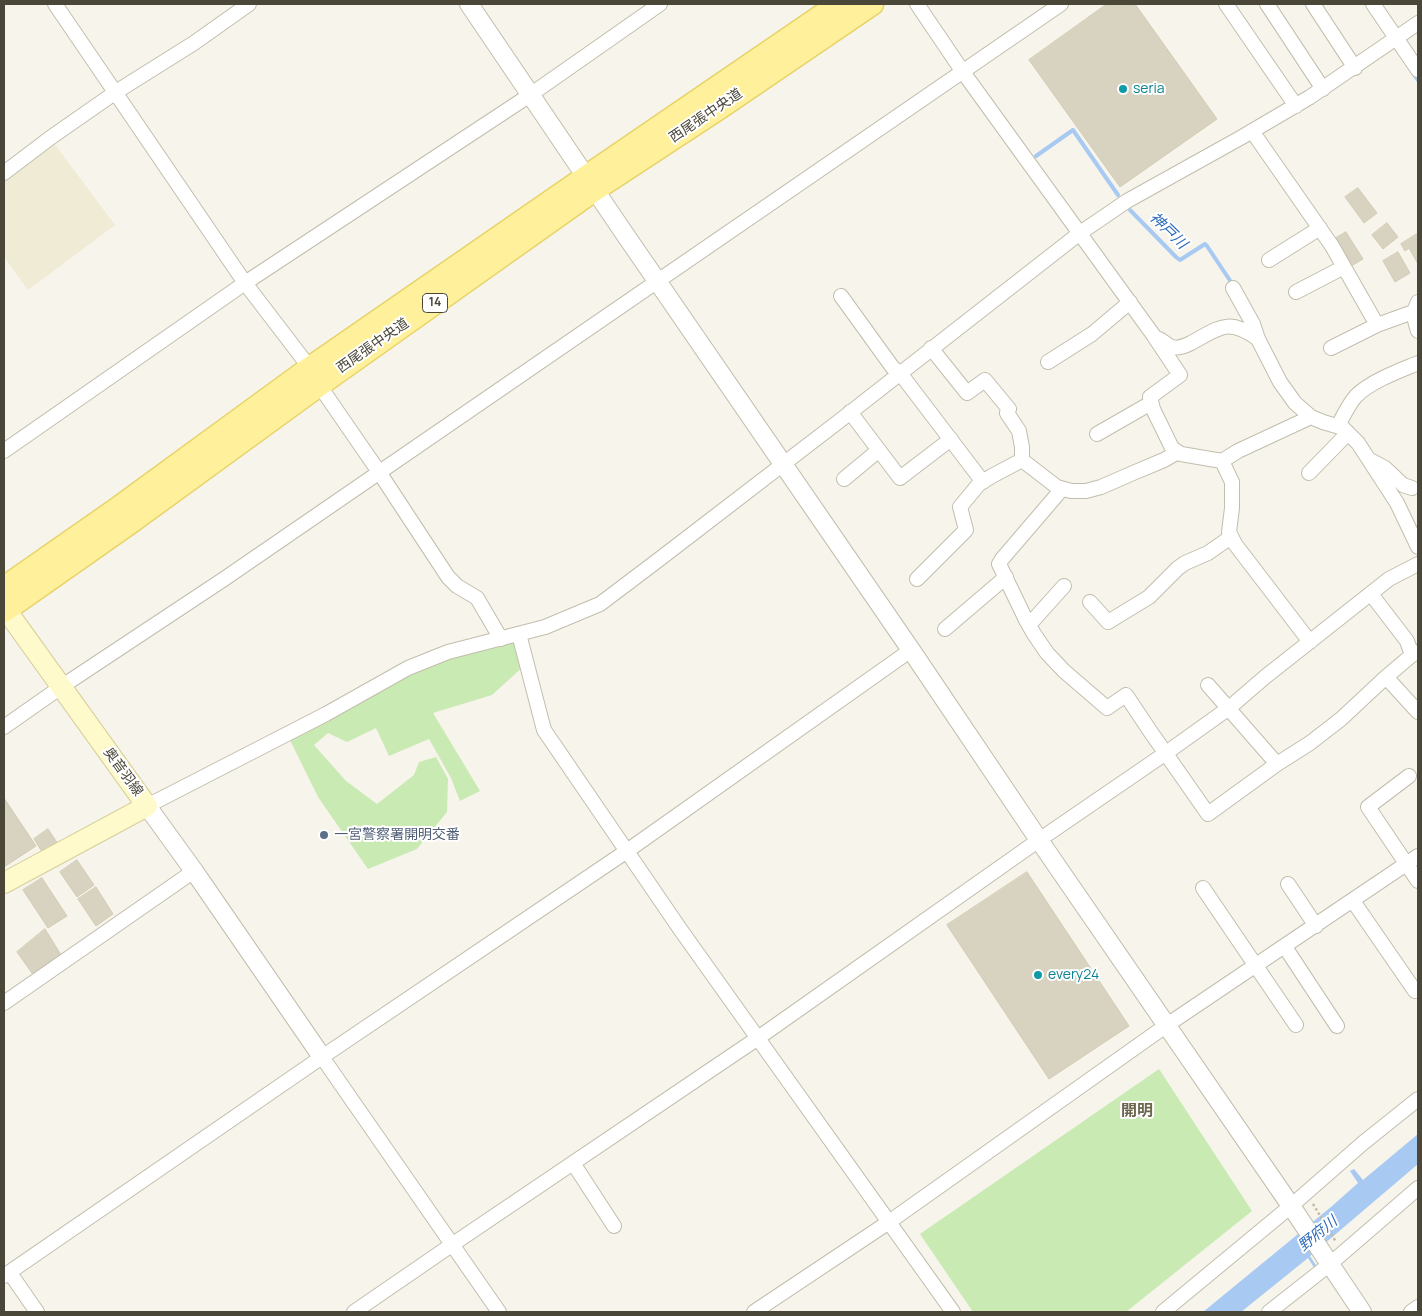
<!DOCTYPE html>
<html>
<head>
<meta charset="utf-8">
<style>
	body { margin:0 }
	#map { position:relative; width:1422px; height:1316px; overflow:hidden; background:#f6f4eb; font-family:Manrope,sans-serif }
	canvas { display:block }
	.frame { position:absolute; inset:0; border:5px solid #4a4638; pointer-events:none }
</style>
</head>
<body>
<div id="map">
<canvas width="1422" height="1316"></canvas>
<div class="frame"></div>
</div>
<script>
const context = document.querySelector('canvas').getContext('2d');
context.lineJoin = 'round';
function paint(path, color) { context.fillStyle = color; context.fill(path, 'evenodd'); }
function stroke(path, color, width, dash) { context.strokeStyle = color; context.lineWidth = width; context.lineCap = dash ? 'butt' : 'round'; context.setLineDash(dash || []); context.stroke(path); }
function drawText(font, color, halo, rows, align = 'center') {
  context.font = font + ' Manrope,"Noto Sans JP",sans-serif'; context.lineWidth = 4; context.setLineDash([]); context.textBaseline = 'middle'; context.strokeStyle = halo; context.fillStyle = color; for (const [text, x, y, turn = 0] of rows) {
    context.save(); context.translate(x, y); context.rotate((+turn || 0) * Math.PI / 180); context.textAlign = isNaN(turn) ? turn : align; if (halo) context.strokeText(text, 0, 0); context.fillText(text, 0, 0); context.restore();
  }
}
paint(new Path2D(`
	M50 138 115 225 28 290 4 257V172Z`), '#efebd5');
paint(new Path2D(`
	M519 634 526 664 492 695 433 713 480 791 460 801 451 778 429 739 389 756 376 728 347 742 328 733 314 745 346 781 377 804 414 775 419 762 436 757 448 779 447 812 417 849 368 869 318 797 287 734 408 668Z
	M1159 1069 1252 1211 1126 1312H973L920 1234Z`), '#caeab3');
paint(new Path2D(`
	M1418 1134V1164L1310 1256 1317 1267 1315 1269 1308 1258 1241 1312H1203L1331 1207 1358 1183 1350 1171 1354 1169 1363 1180Z`), '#a7c9f2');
stroke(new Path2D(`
	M1413 73 1418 80
	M1036 156 1073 130 1118 195
	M1130 210 1176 257 1180 260 1205 244 1207 246 1231 282`), '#a7c9f2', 4);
const building = new Path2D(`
	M1107 4H1135L1217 119 1120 187 1029 60Z
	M1358 188 1377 213 1364 223 1345 197Z
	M1387 223 1398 237 1383 249 1372 235Z
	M1346 232 1363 259 1348 268 1331 241Z
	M1417 234 1418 235V264L1409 248 1405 251 1401 244Z
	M1398 252 1410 273 1395 282 1383 261Z
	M4 798 36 846 4 867Z
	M48 829 58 844 44 855 34 839Z
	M77 860 94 885 77 897 60 872Z
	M1027 872 1129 1026 1049 1079 947 925Z
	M42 878 67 916 48 928 23 890Z
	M96 887 113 914 96 926 78 899Z
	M45 929 63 958 34 976 17 952Z`);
paint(building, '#d8d2c0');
stroke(building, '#d3cbb3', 1);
const minor = new Path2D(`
	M55 4 245 283 310 368
	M917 4 963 72 1154 336 1180 375 1150 397 1153 409 1172 448 1181 454 1222 461 1232 482V508L1229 532 1235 544 1310 642
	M1226 4 1296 106
	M1267 4 1323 89
	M1313 4 1355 68
	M1373 4 1418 70
	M1252 131 1332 246 1377 325
	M4 173 50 138 116 92 194 43 249 4
	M1269 260 1320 228
	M1233 288 1253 324 1258 339 1280 382 1295 403 1311 417 1323 422 1343 428 1358 443 1397 503 1418 547
	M1296 292 1344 267
	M841 296 893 368 900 373 983 482
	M1418 302C1412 314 1414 318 1418 331
	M1159 339C1163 341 1168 346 1172 347 1178 349 1185 346 1191 343 1219 328 1228 317 1258 339
	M931 348 967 393 985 380 1009 409 1007 413 1019 431 1022 447V460
	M1331 348 1377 325 1413 312
	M1048 362 1092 334 1130 302
	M319 385 379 472 448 577 457 586 477 598 501 639
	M850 412 900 478 951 439
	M1338 426C1343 416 1349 404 1356 396 1371 381 1399 371 1418 363
	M1097 434 1151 403
	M4 451 245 283 530 95 660 4
	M1370 460 1385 468 1403 485 1412 488
	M1222 461 1238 451 1311 417
	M1309 473 1348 433
	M844 479 879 450
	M1062 489 1002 559 999 564 1026 620 1034 634 1047 653 1064 671 1107 708 1126 695 1150 731 1208 814 1277 764 1310 743 1341 719 1386 677 1412 655 1418 652
	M917 579 966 530 960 507 979 484 992 476 1022 460 1057 487 1071 491H1086L1101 487 1133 473 1164 460 1178 452
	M1371 594 1407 641 1412 655
	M1090 602 1108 622 1149 597 1178 568 1185 563 1208 553 1231 537
	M1029 625 1064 586
	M945 629 1006 577
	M519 634 544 730 680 929 953 1312
	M1386 677 1418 712
	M1208 685 1277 764
	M4 727 61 687 224 579 1061 4
	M1409 776 1368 807 1418 881
	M147 806 326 714 408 668 448 652 545 627 600 604 657 561 838 422 1080 233 1127 201 1242 137 1310 97 1418 23
	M1288 884 1316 926
	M1203 888 1296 1025
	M1353 901 1415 991
	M1285 947 1337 1026
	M4 1003 194 871
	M322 1057 499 1312
	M573 1163 614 1226
	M10 1273 37 1312
	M4 1276 322 1057 627 851 911 650
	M354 1312 453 1244 758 1038 1039 840 1166 753 1229 708 1265 677 1389 579 1418 564
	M754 1312 889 1222 1167 1025 1418 856
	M1163 1312 1291 1206 1363 1143 1418 1099
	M1269 1312 1330 1264 1418 1188
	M1411 1312 1418 1307`);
const tertiary = new Path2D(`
	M469 4 622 230 911 650 1039 840 1291 1206 1362 1312
	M147 806 194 871 322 1057`);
const secondary = new Path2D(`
	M4 607 147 806 4 883`);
const primary = new Path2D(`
	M4 588 117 509 310 368 586 177 839 4
	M4 611 128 524 319 385 594 190 719 108 872 4`);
stroke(minor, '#c2bead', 16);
stroke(tertiary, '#c2bead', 20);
stroke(secondary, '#d6cf9a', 22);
stroke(primary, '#e7d368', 25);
stroke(new Path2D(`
	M1313 1204 1336 1242`), '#c4bc9e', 2.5, [2.5, 2.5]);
stroke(minor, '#fff', 14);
stroke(tertiary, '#fff', 18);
stroke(secondary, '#fffacc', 20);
stroke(primary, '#fff19b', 22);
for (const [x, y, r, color] of [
	[1123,89,5,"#0f9aa8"],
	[324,835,5,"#5c6f8a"],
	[1038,975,5,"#0f9aa8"]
]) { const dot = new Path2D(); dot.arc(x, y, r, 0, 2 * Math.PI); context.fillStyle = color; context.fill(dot); stroke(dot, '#fff', 2); }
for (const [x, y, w] of [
	[435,303,25]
]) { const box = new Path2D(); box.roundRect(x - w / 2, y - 9.5, w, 19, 4); context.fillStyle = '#fff'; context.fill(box); stroke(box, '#4a4638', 1); }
drawText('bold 12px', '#4a4638', null, [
	["14",435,303]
]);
drawText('14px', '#0d838f', '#fff', [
	["seria",1133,89],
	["every24",1048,975]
], 'left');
drawText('14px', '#4a4638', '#fff', [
	["西尾張中央道",706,116,-34],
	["西尾張中央道",373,346,-35],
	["奥音羽線",123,772,54]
]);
drawText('14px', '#4e5e75', '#fff', [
	["一宮警察署開明交番",334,835]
], 'left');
drawText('italic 15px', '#2d6aba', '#fff', [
	["神戸川",1168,231,44],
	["野府川",1318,1234,-39]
]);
drawText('bold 16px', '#6d664f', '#fff', [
	["開明",1137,1112]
]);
</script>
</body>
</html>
